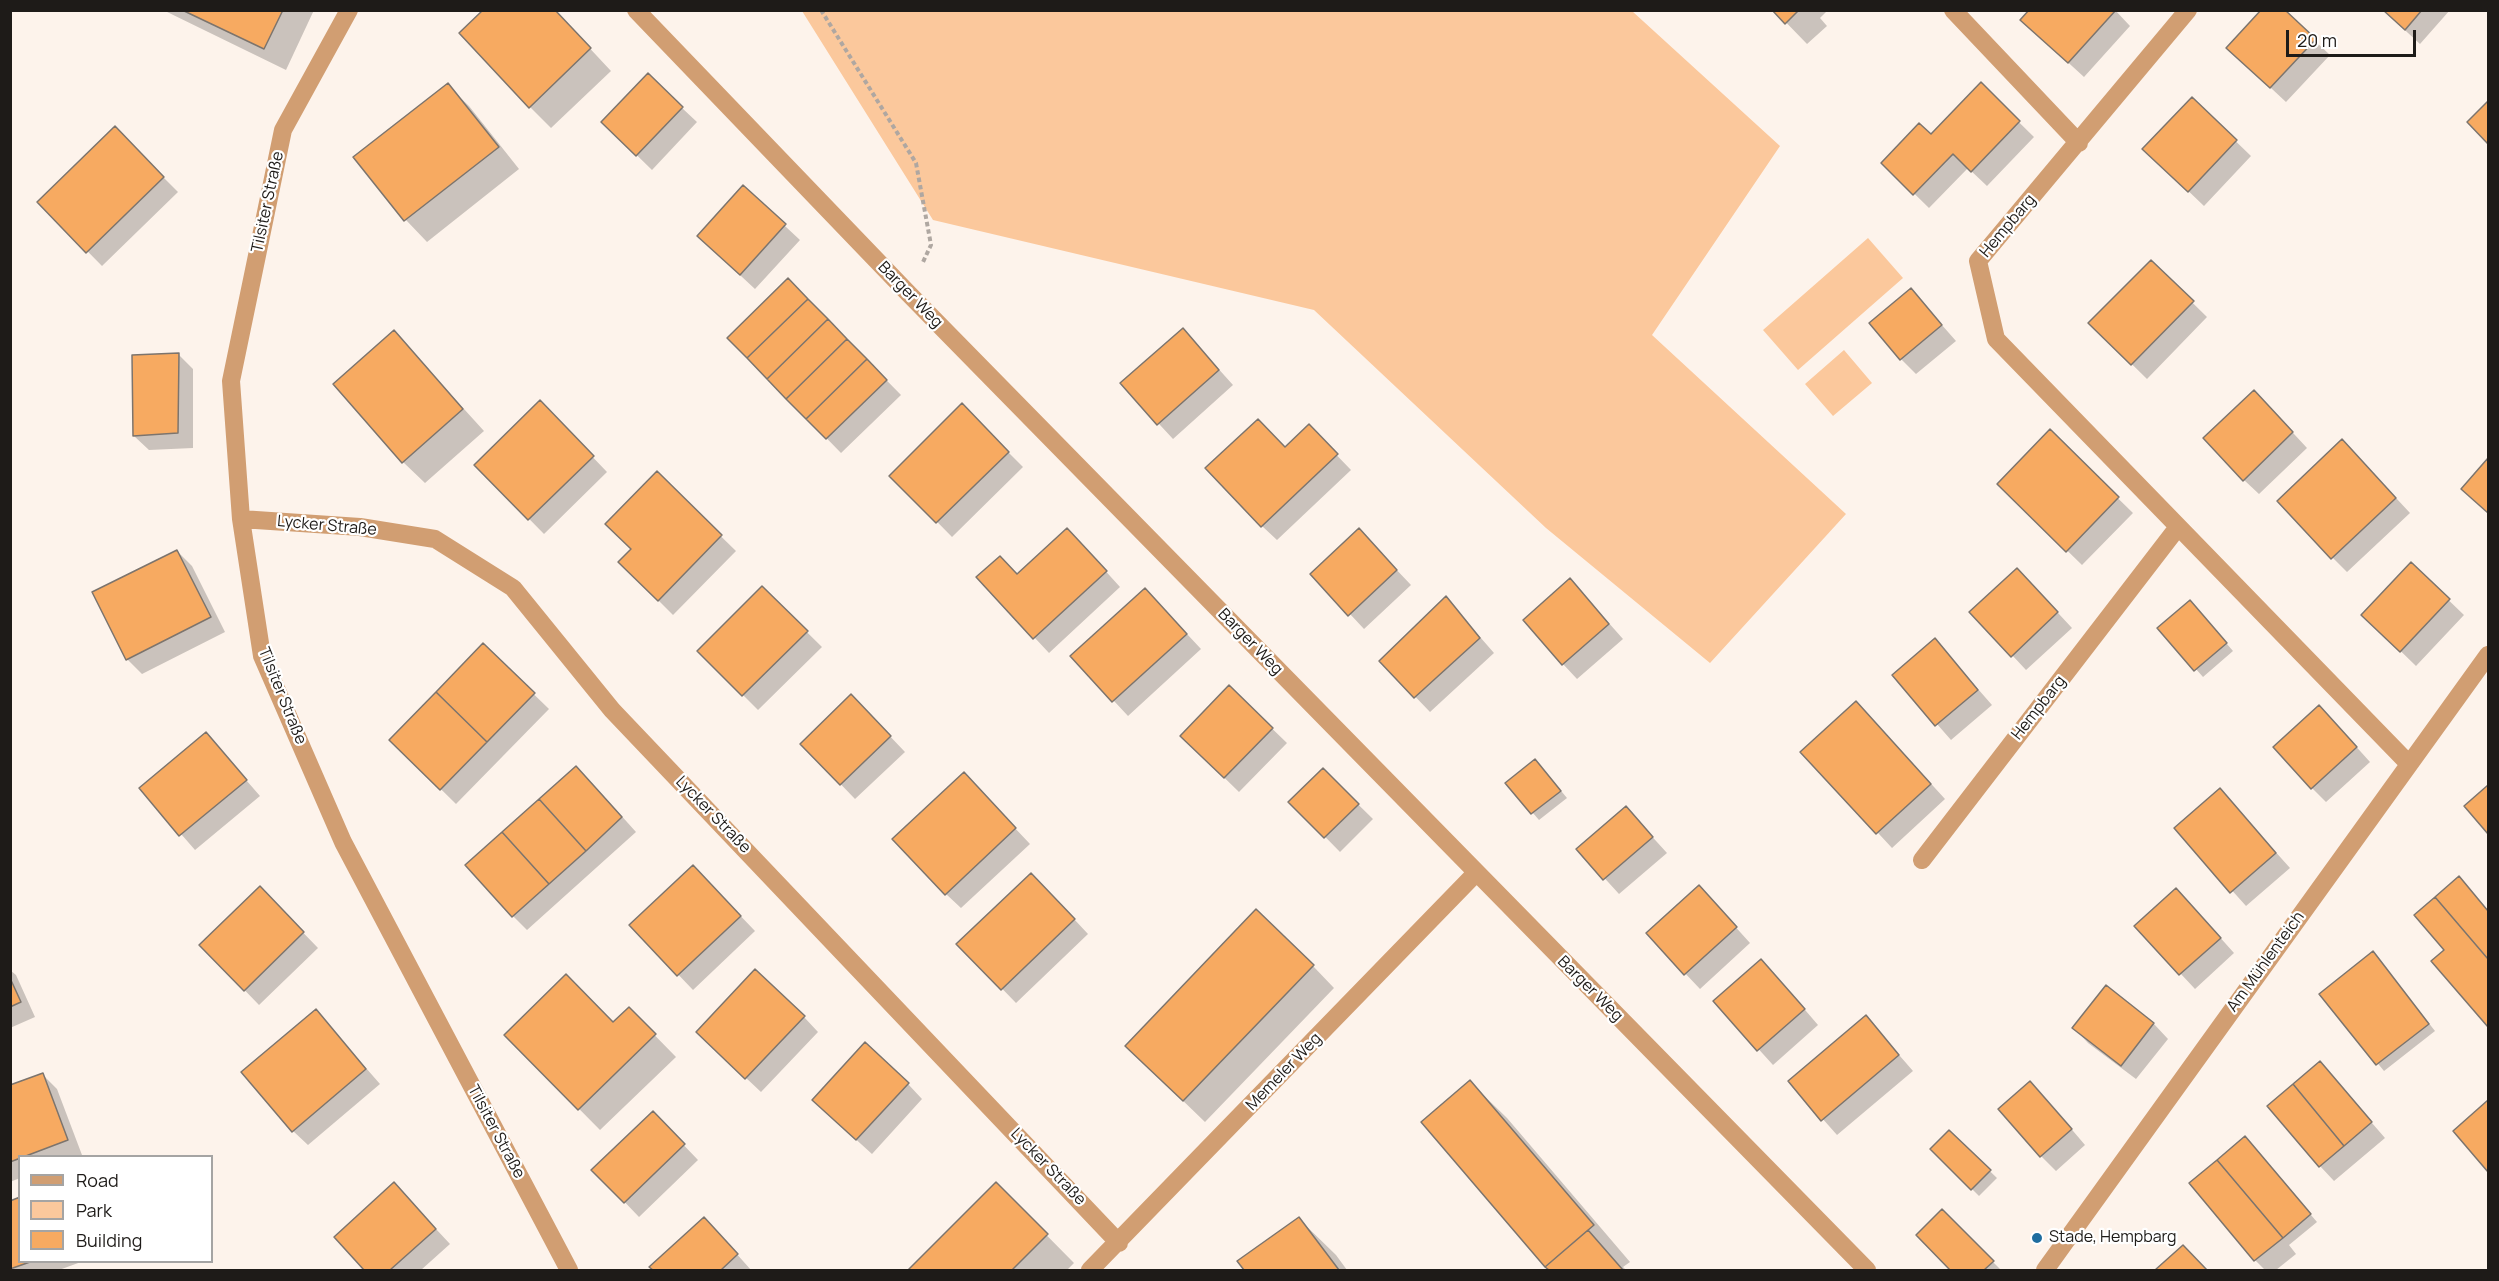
<!DOCTYPE html>
<html>
<head>
<meta charset="utf-8">
<style>
	body { margin:0 }
	#map { position:relative; width:2499px; height:1281px; overflow:hidden; background:#fdf3eb; font-family:Manrope,sans-serif }
	canvas { display:block }
	.frame { position:absolute; inset:0; border:12px solid #1e1b18; pointer-events:none }
	.legend { position:absolute; left:18px; top:1155px; width:195px; height:108px; box-sizing:border-box; background:#fff; border:2px solid #a5a4a3; margin:0; padding:8px 10px; list-style:none; font-size:18px; color:#1e1b18 }
	.legend li { display:flex; align-items:center; gap:12px; height:30px }
	.legend b { width:30px; border:2px solid #a5a4a3 }
	.scale { position:absolute; left:2286px; top:30px; width:130px; height:27px; box-sizing:border-box; border:3px solid #1e1b18; border-top:0; padding-left:8px; font-size:18px; line-height:21px; white-space:nowrap; color:#1e1b18; -webkit-text-stroke:4px #fff; paint-order:stroke }
</style>
</head>
<body>
<div id="map">
<canvas width="2499" height="1281"></canvas>
<div class="frame"></div>
<ul class="legend">
<li><b style="height:8px;background:#d19e72"></b>Road</li>
<li><b style="height:16px;background:#fbc89c"></b>Park</li>
<li><b style="height:16px;background:#f7aa61"></b>Building</li>
</ul>
<div class="scale">20 m</div>
</div>
<script>
const context = document.querySelector('canvas').getContext('2d');
context.lineJoin = 'round';
function paint(path, color) { context.fillStyle = color; context.fill(path, 'evenodd'); }
function stroke(path, color, width, dash) { context.strokeStyle = color; context.lineWidth = width; context.lineCap = dash ? 'butt' : 'round'; context.setLineDash(dash || []); context.stroke(path); }
function drawText(font, color, halo, rows, align = 'center') {
  context.font = font + ' Manrope,sans-serif'; context.lineWidth = 4.5; context.setLineDash([]); context.textBaseline = 'middle'; context.strokeStyle = halo; context.fillStyle = color; for (const [text, x, y, turn = 0] of rows) {
    context.save(); context.translate(x, y); context.rotate((+turn || 0) * Math.PI / 180); context.textAlign = isNaN(turn) ? turn : align; if (halo) context.strokeText(text, 0, 0); context.fillText(text, 0, 0); context.restore();
  }
}
paint(new Path2D(`
	M802 11H1632L1780 146 1652 335 1846 514 1710 663 1546 528 1314 310 933 220Z
	M1868 238 1903 278 1798 370 1763 330Z
	M1844 350 1872 383 1833 416 1805 384Z`), '#fbc89c');
paint(new Path2D(`
	M163 10H314L286 70Z
	M554 10 611 71 551 128 530 107Z
	M1774 10H1828L1820 18 1827 26 1807 44Z
	M2115 10 2130 26 2084 77 2037 34Z
	M2282 10 2330 55 2286 102 2243 62Z
	M2383 10H2450L2420 44Z
	M447 85 469 106 519 169 427 242 406 220 355 157Z
	M1981 85 2034 137 1987 186 1968 168 1929 208 1883 163 1931 136Z
	M2192 99 2251 156 2204 206 2159 163Z
	M2488 103V142L2469 122Z
	M682 108 697 122 652 170 603 122Z
	M115 129 178 192 102 266 39 202Z
	M743 187 800 240 755 289 714 251Z
	M2151 262 2207 317 2147 379 2090 323Z
	M788 280 901 395 841 453 729 338Z
	M1911 290 1956 341 1916 374 1901 359Z
	M394 332 484 431 425 483 403 462Z
	M1197 345 1233 385 1173 439 1122 384Z
	M179 355 193 369V448L149 450 134 436Z
	M540 402 607 472 544 534 476 465Z
	M962 406 1023 467 952 537 892 476Z
	M2269 407 2307 448 2259 494 2244 480Z
	M2050 432 2133 513 2082 565 1999 484Z
	M1323 441 1351 470 1277 540 1262 526 1285 449Z
	M2357 456 2410 513 2347 572 2333 558Z
	M2488 460V513L2463 489Z
	M657 474 736 551 673 615 620 562 633 549Z
	M1082 545 1120 587 1049 653 978 577 1017 575Z
	M1373 545 1411 585 1364 629 1350 614Z
	M177 551 192 566 225 632 142 674 127 659Z
	M2411 564 2464 615 2416 666 2378 629Z
	M2032 585 2072 628 2026 670 2012 655Z
	M762 588 822 647 758 710 699 651Z
	M1584 595 1623 639 1577 679 1563 664Z
	M1446 598 1494 653 1430 712 1381 661Z
	M1160 605 1201 649 1128 716 1072 656Z
	M2197 609 2233 651 2203 677 2160 628Z
	M1935 640 1992 705 1951 740 1894 675Z
	M483 645 549 709 456 804 391 740Z
	M1229 687 1287 743 1239 792 1197 751Z
	M866 711 905 752 855 799 802 744Z
	M1871 718 1945 799 1892 848 1803 752Z
	M2334 722 2370 762 2326 802 2312 788Z
	M206 734 260 796 195 850 141 788Z
	M1542 768 1567 798 1539 820 1507 783Z
	M1323 770 1373 819 1340 852 1291 802Z
	M591 782 636 832 527 930 513 916Z
	M2488 787V832L2467 806Z
	M978 789 1030 844 961 908 946 894Z
	M2220 790 2290 868 2246 906 2176 828Z
	M1626 808 1667 853 1619 894 1578 849Z
	M2459 878 2488 910V1025L2433 961 2446 950Z
	M708 882 755 931 693 990 631 925Z
	M260 888 318 948 259 1005 201 945Z
	M1046 889 1088 934 1016 1003 959 944Z
	M1713 902 1750 943 1700 989 1648 934Z
	M2191 905 2234 953 2195 989 2136 926Z
	M2380 961 2435 1031 2384 1071 2321 994Z
	M1313 966 1334 988 1205 1122 1148 1067Z
	M10 970 16 975 35 1017 10 1028Z
	M1776 976 1818 1025 1773 1065 1715 1001Z
	M2106 987 2154 1024 2168 1039 2136 1079 2088 1043 2074 1028Z
	M629 1009 676 1057 600 1130 506 1035 613 1024Z
	M316 1011 380 1084 308 1145 293 1131Z
	M804 1017 818 1032 761 1092 712 1046Z
	M1866 1017 1913 1071 1837 1135 1790 1082Z
	M2320 1063 2385 1138 2334 1181 2320 1166Z
	M42 1074 57 1089 82 1155 20 1156V1178L10 1182V1086Z
	M1470 1082 1507 1118 1630 1262 1623 1267 1626 1270H1550L1423 1122Z
	M908 1084 922 1099 872 1154 828 1114Z
	M2045 1098 2085 1145 2056 1171 2041 1156Z
	M2488 1102V1170L2455 1132Z
	M653 1113 698 1160 639 1217 594 1170Z
	M1949 1132 1997 1178 1979 1196 1932 1149Z
	M2245 1138 2317 1222 2289 1245 2296 1254 2276 1270H2265L2255 1260 2191 1183Z
	M996 1184 1074 1263 1067 1270H910Z
	M408 1199 450 1244 421 1270H366L336 1237Z
	M10 1202 20 1262H81L59 1270H10Z
	M1942 1211 2001 1270H1952L1918 1235Z
	M1299 1219 1336 1255 1347 1270H1246L1240 1262Z
	M719 1234 751 1270H655L652 1267Z
	M2183 1247 2206 1270H2157Z`), '#0003');
const building = new Path2D(`
	M182 10H283L264 49Z
	M483 10H555L591 48 529 108 459 33Z
	M1772 10H1799L1785 24Z
	M2029 10H2116L2068 63 2020 20Z
	M2261 10H2285L2316 39 2270 88 2226 48Z
	M2383 10H2422L2405 30Z
	M648 73 683 107 636 156 601 122Z
	M1981 82 2020 121 1971 172 1953 154 1913 195 1881 163 1919 123 1931 134Z
	M448 83 499 147 404 221 353 157Z
	M2192 97 2237 140 2188 192 2142 149Z
	M2488 101V144L2467 122Z
	M115 126 164 177 86 253 37 202Z
	M743 185 786 224 740 275 697 236Z
	M2151 260 2194 301 2131 365 2088 323Z
	M788 278 808 299 747 358 727 338Z
	M1911 288 1942 325 1900 360 1869 323Z
	M808 299 828 319 767 379 747 358Z
	M828 319 847 339 786 399 767 379Z
	M1183 328 1219 370 1157 425 1120 383Z
	M394 330 463 409 402 463 333 384Z
	M847 339 867 359 806 419 786 399Z
	M179 353 178 433 133 436 132 355Z
	M867 359 887 380 826 439 806 419Z
	M2254 390 2293 432 2243 481 2203 438Z
	M540 400 594 456 528 520 474 465Z
	M962 403 1009 452 936 523 889 476Z
	M1258 419 1285 447 1309 424 1338 454 1261 527 1205 468Z
	M2050 429 2119 497 2066 552 1997 484Z
	M2342 439 2396 498 2331 559 2277 501Z
	M2488 458V513L2461 489Z
	M657 471 722 535 658 601 618 562 631 549 605 524Z
	M1067 528 1107 571 1033 639 976 577 1000 556 1017 574Z
	M1359 528 1397 570 1348 616 1310 574Z
	M177 550 211 617 126 660 92 592Z
	M2411 562 2450 599 2400 652 2361 615Z
	M2017 568 2058 612 2011 657 1969 612Z
	M1570 578 1609 624 1562 665 1523 620Z
	M762 586 808 631 742 696 697 651Z
	M1145 588 1187 634 1112 702 1070 656Z
	M1446 596 1480 638 1414 698 1379 661Z
	M2190 600 2227 643 2194 671 2157 628Z
	M1935 638 1978 690 1935 726 1892 675Z
	M483 643 535 693 487 742 436 692Z
	M1229 685 1273 728 1224 778 1180 736Z
	M436 692 487 742 440 790 389 740Z
	M851 694 891 736 840 785 800 744Z
	M1856 701 1931 784 1876 834 1800 752Z
	M2319 705 2357 747 2311 789 2273 747Z
	M206 732 247 780 179 836 139 788Z
	M1535 759 1561 791 1531 814 1505 783Z
	M576 766 622 817 586 851 539 799Z
	M1323 768 1359 804 1324 838 1288 802Z
	M964 772 1016 828 945 895 892 839Z
	M2488 785V834L2464 806Z
	M2220 788 2276 853 2230 893 2174 828Z
	M539 799 586 851 549 884 502 832Z
	M1626 806 1653 837 1603 880 1576 849Z
	M502 832 549 884 512 917 465 865Z
	M693 865 741 916 677 976 629 925Z
	M1031 873 1075 919 1001 990 956 944Z
	M2459 876 2488 911V959L2435 897Z
	M1699 885 1737 927 1684 975 1646 933Z
	M260 886 304 932 244 991 199 945Z
	M2176 888 2221 938 2179 975 2134 926Z
	M2435 897 2488 959V1027L2431 961 2444 950 2414 915Z
	M1256 909 1314 965 1183 1101 1125 1046Z
	M2373 951 2429 1024 2376 1065 2319 994Z
	M1761 959 1805 1009 1757 1051 1713 1001Z
	M755 969 805 1016 745 1079 696 1032Z
	M566 974 613 1022 629 1007 656 1034 578 1110 504 1035Z
	M10 978 21 1002 10 1007Z
	M2106 985 2154 1023 2121 1066 2072 1028Z
	M316 1009 366 1069 292 1132 241 1072Z
	M1866 1015 1899 1055 1821 1121 1788 1081Z
	M865 1042 909 1083 856 1140 812 1100Z
	M2320 1061 2372 1122 2344 1146 2293 1084Z
	M43 1073 68 1140 10 1162V1085Z
	M1470 1080 1594 1225 1545 1267 1421 1122Z
	M2030 1081 2072 1129 2040 1157 1998 1109Z
	M2293 1084 2344 1146 2319 1167 2267 1106Z
	M2488 1100V1172L2453 1131Z
	M653 1111 685 1144 624 1203 591 1170Z
	M1949 1130 1991 1170 1971 1190 1930 1149Z
	M2245 1136 2311 1214 2283 1238 2217 1160Z
	M2217 1160 2283 1238 2254 1261 2189 1183Z
	M394 1182 436 1229 390 1270H364L334 1237Z
	M996 1182 1048 1234 1012 1270H908Z
	M20 1197V1262H30L10 1269V1201Z
	M1942 1209 1994 1261 1984 1270H1950L1916 1235Z
	M704 1217 738 1254 721 1270H653L649 1267Z
	M1299 1217 1339 1270H1244L1237 1261Z
	M1588 1230 1623 1270H1549L1545 1267Z
	M2183 1245 2207 1270H2155Z`);
paint(building, '#f7aa61');
stroke(building, '#7c746d', 1.5);
stroke(new Path2D(`
	M821 10 916 163 931 245 923 262`), '#afa7a1', 4, [4.5, 3]);
stroke(new Path2D(`
	M349 10 283 130 231 381 241 519 262 656 343 842 569 1270
	M636 10 908 293 1867 1270
	M1953 10 2079 143
	M2188 10 1978 261 1996 339 2409 764
	M241 519 360 527 435 539 513 588 612 710 1119 1243
	M1922 860 2178 527
	M1090 1270 1476 873
	M2045 1270 2488 655`), '#d19e72', 18);
for (const [x, y, r, color] of [
	[2037,1238,6,"#1f6d9f"]
]) { const dot = new Path2D(); dot.arc(x, y, r, 0, 2 * Math.PI); context.fillStyle = color; context.fill(dot); stroke(dot, '#fff', 2); }
drawText('16px', '#1e1b18', '#fff', [
	["Tilsiter Straße",268,202,-78],
	["Hempbarg",2008,226,-50],
	["Barger Weg",910,295,46],
	["Lycker Straße",327,526,5],
	["Barger Weg",1250,642,46],
	["Tilsiter Straße",282,696,68],
	["Hempbarg",2039,708,-52],
	["Lycker Straße",713,815,46],
	["Am Mühlenteich",2266,962,-54],
	["Barger Weg",1590,989,45],
	["Memeler Weg",1284,1072,-46],
	["Tilsiter Straße",496,1132,62],
	["Lycker Straße",1048,1167,46]
]);
drawText('16px', '#1e1b18', '#fff', [
	["Stade, Hempbarg",2049,1238]
], 'left');
</script>
</body>
</html>
